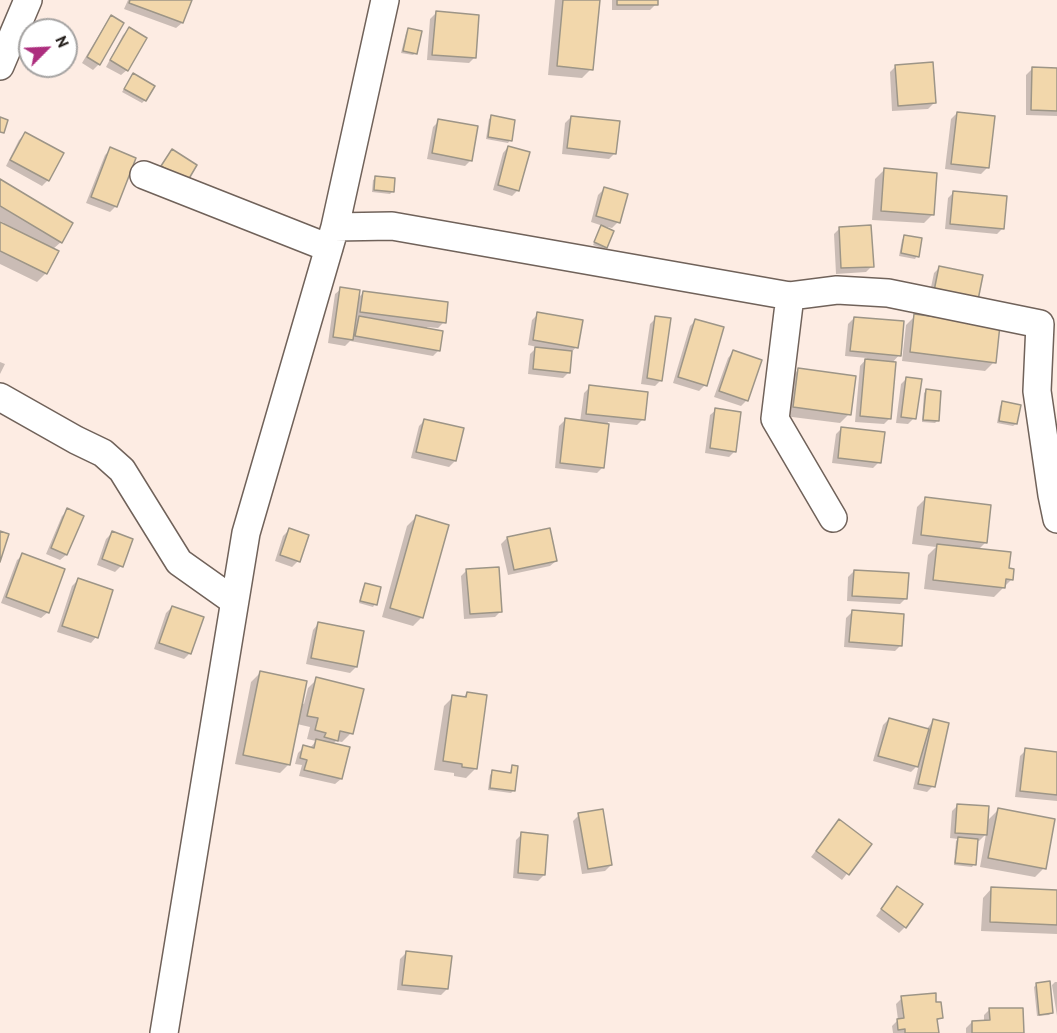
<!DOCTYPE html>
<html>
<head>
<meta charset="utf-8">
<style>
	body { margin:0 }
	#map { position:relative; width:1057px; height:1033px; overflow:hidden; background:#fdece3; font-family:"PT Sans",sans-serif }
	canvas { display:block }
	.north { position:absolute; left:18px; top:18px; width:60px; height:60px; box-sizing:border-box; background:#fff; border:2px solid #a5a3a2; border-radius:50%; rotate:66deg; font-size:16px; font-weight:700; line-height:24px; text-align:center; color:#1f1916 }
	.north::after { content:''; display:block; margin:auto; width:21px; height:27px; background:#ad2e7e; clip-path:polygon(50% 0,100% 100%,50% 72%,0 100%) }
</style>
</head>
<body>
<div id="map">
<canvas width="1057" height="1033"></canvas>
<div class="north">N</div>
</div>
<script>
const context = document.querySelector('canvas').getContext('2d');
context.lineJoin = 'round';
function paint(path, color) { context.fillStyle = color; context.fill(path, 'evenodd'); }
function stroke(path, color, width, dash) { context.strokeStyle = color; context.lineWidth = width; context.lineCap = dash ? 'butt' : 'round'; context.setLineDash(dash || []); context.stroke(path); }
paint(new Path2D(`
	M128 0H190L182 23 176 28 124 9Z
	M555 0H598L591 69 582 78 548 75Z
	M612 0H656V4L650 10H612Z
	M436 13 474 58 469 63 427 60 430 19Z
	M112 17 99 64 93 70 82 63 106 23Z
	M129 29 127 70 121 75 106 67 123 35Z
	M408 30 416 53 413 55 401 53 406 33Z
	M896 66 934 103 928 109 892 111 890 72Z
	M1032 69H1057V116L1026 115V75Z
	M133 75 145 100 142 103 122 92Z
	M957 113 987 168 981 174 945 169 951 119Z
	M492 117 510 140 508 143 486 139 489 119Z
	M571 117 615 153 609 159 562 154 565 123Z
	M439 121 471 160 465 166 427 159 433 127Z
	M25 134 48 180 42 186 6 166 19 140Z
	M508 147 518 190 512 196 493 190 503 153Z
	M111 149 116 206 110 212 86 203 105 155Z
	M884 170 933 214 924 223 872 220 875 179Z
	M376 178 393 191 390 194 372 192 373 180Z
	M0 181 61 242 53 249 46 273 37 282 0 264V224L3 225 4 223 0 221Z
	M604 189 618 222 612 228 603 226 606 247 604 249 593 245 599 230 603 226 591 222 598 195Z
	M954 192 1003 228 997 234 945 229 948 198Z
	M840 228 872 266 866 272 836 274 834 234Z
	M904 237 917 256 915 259 899 256 902 240Z
	M940 267 977 299 929 297 934 273Z
	M341 289 357 299 363 293 444 322 438 328 427 327V329L439 350 433 356 350 341 345 346 328 343 335 294Z
	M538 314 576 347 571 353 569 372 563 378 528 374 530 354 537 347 528 345 532 320Z
	M915 316 994 362 985 371 902 361 906 325Z
	M656 318 661 380 655 386 641 384 650 324Z
	M854 318 900 354 892 363 890 418 884 424 855 422 860 366 867 358 845 356 848 324Z
	M696 320 705 385 699 391 673 383 690 326Z
	M733 352 747 400 741 406 714 397 728 358Z
	M0 362 5 364 0 374Z
	M798 370 849 414 840 423 784 416 789 379Z
	M907 378 914 418 908 424 896 423 901 384Z
	M590 387 643 419 637 425 608 422 603 467 597 473 555 468 559 426 565 420 580 422 584 393Z
	M926 391 938 420 935 423 922 422 924 393Z
	M1003 403 1016 424 1013 426 997 423 1000 406Z
	M716 410 735 451 729 457 705 453 710 415Z
	M425 420 455 461 449 467 411 458 419 426Z
	M842 428 879 462 873 468 832 463 836 434Z
	M926 498 986 542 978 550 1007 569 1011 580 994 597 924 589 928 555 936 547 912 544 917 507Z
	M68 510 66 555 60 560 46 554 62 516Z
	M416 517 422 617 413 626 382 617 407 526Z
	M289 530 298 561 292 567 275 561 283 536Z
	M112 533 121 566 115 572 97 565 106 539Z
	M507 538 556 561 550 566 508 575 501 544Z
	M23 555 63 570 47 613 41 618 1 603 17 560Z
	M467 570 501 611 495 617 464 619 461 576Z
	M854 571 906 598 900 604 847 601 848 577Z
	M78 580 96 637 91 643 57 632 72 586Z
	M365 585 375 604 373 607 359 603 363 587Z
	M172 607 190 653 184 659 154 649 166 613Z
	M852 612 900 646 895 651 844 647 846 618Z
	M318 624 356 667 350 673 306 664 313 630Z
	M260 673 304 704 308 688 317 679 351 733 342 742 336 741 332 745 341 779 335 784 299 776 302 765 295 764 298 753 304 747 310 748 316 741 307 739 310 727 297 724 289 764 280 773 235 764 251 682Z
	M467 693 475 769 466 778 454 776V773L434 770 444 706 453 697 463 698Z
	M889 719 926 730 933 721V786L927 792 913 789 919 764 911 772 873 761 883 725Z
	M1026 750 1057 754V801L1015 797 1020 756Z
	M512 767 514 790 511 793 488 790 490 775 493 772 509 774Z
	M958 805 986 822 998 810 1044 868 1035 877 980 867 986 834 979 841 976 840 974 864 972 867 954 865 956 841 958 839 950 838 952 811Z
	M579 815 611 865 605 871 582 874 573 821Z
	M834 827 870 844 842 880 811 857Z
	M522 834 544 875 538 881 513 878 516 840Z
	M897 888 905 927 899 933 876 916Z
	M992 888 1057 891V934L981 931 983 898Z
	M406 953 447 989 441 995 397 990 400 959Z
	M1055 982H1057V1016L1052 985Z
	M1037 984 1052 1012 1049 1015 1037 1016 1034 987Z
	M902 998 935 1004 941 1017 936 1022 938 1033H893L892 1026 898 1020 896 1004Z
	M990 1009 1022 1033H966V1028L972 1022H984V1015Z`), '#0003');
const building = new Path2D(`
	M130 0H192L183 23 129 3Z
	M563 0H600L593 70 557 66Z
	M617 0H658V5H617Z
	M436 11 479 15 476 58 432 55Z
	M111 15 124 23 100 65 87 57Z
	M129 27 147 38 128 71 110 60Z
	M408 28 422 31 417 54 403 51Z
	M933 62 936 103 898 106 895 65Z
	M1032 67 1057 68V111L1031 110Z
	M133 73 155 86 146 101 124 89Z
	M957 112 995 116 989 168 951 164Z
	M491 115 515 120 512 141 488 137Z
	M571 116 620 121 616 154 567 148Z
	M0 117 8 120 4 133 0 132Z
	M438 119 478 126 472 161 432 153Z
	M25 132 64 153 49 181 10 160Z
	M508 146 530 152 519 191 498 185Z
	M110 147 136 158 117 207 91 197Z
	M172 149 197 165 187 182 161 166Z
	M884 168 937 173 934 215 881 211Z
	M375 176 395 178 394 192 374 190Z
	M0 179 73 223 62 243 0 206Z
	M604 187 628 194 620 223 596 216Z
	M953 191 1007 196 1004 229 950 224Z
	M0 222 59 251 47 274 0 251Z
	M601 225 614 231 607 248 594 242Z
	M871 225 874 267 841 268 839 227Z
	M904 235 922 238 919 257 901 253Z
	M939 266 983 275 978 300 934 291Z
	M340 287 360 290 353 340 333 337Z
	M363 291 448 302 446 323 360 312Z
	M537 312 583 320 578 348 533 340Z
	M914 314 1000 325 996 363 910 352Z
	M359 316 443 331 440 351 355 336Z
	M655 316 671 318 662 381 647 378Z
	M854 317 904 321 901 356 850 351Z
	M695 319 724 327 707 386 678 377Z
	M535 347 572 351 570 373 533 369Z
	M733 350 762 360 748 401 719 391Z
	M865 359 896 362 891 419 860 416Z
	M798 368 856 376 851 415 793 407Z
	M906 377 922 379 916 419 901 417Z
	M589 385 648 392 645 420 586 414Z
	M926 389 941 391 939 421 923 420Z
	M1002 401 1021 405 1017 424 999 421Z
	M715 408 741 412 736 452 710 448Z
	M565 418 609 424 604 468 560 463Z
	M424 419 464 428 456 461 416 452Z
	M841 427 885 432 881 463 838 458Z
	M925 497 991 505 987 543 921 535Z
	M67 508 84 516 67 555 51 548Z
	M416 515 449 525 423 618 390 608Z
	M289 528 309 535 300 562 280 555Z
	M550 528 557 561 514 570 507 537Z
	M0 531 9 534 0 562Z
	M112 531 133 539 123 567 102 559Z
	M937 544 1011 552 1009 568 1014 569 1013 580 1006 579 1005 588 933 580Z
	M22 553 65 569 49 613 6 597Z
	M499 567 502 612 470 614 466 569Z
	M854 570 909 573 907 599 852 596Z
	M78 578 113 590 98 638 62 626Z
	M365 583 381 587 377 605 360 601Z
	M172 606 204 617 191 654 159 643Z
	M852 610 904 614 902 646 849 642Z
	M318 622 364 631 357 667 311 658Z
	M260 671 307 681 290 765 243 755Z
	M316 677 364 689 353 734 340 731 338 741 324 737 326 733 315 730 318 718 307 716Z
	M467 692 487 695 477 769 462 767V764L443 761 452 695 466 697Z
	M889 718 929 729 918 767 878 756Z
	M933 719 949 723 935 787 918 784Z
	M316 739 350 747 342 779 304 770 307 760 300 758 303 745 314 748Z
	M1025 748 1057 752V795L1020 791Z
	M512 765 518 766 515 791 490 788 492 770 511 773Z
	M957 804 989 806 987 835 955 833Z
	M998 808 1055 819 1046 869 988 858Z
	M603 809 612 865 588 869 578 813Z
	M839 819 872 844 849 875 816 851Z
	M521 832 548 835 545 875 518 873Z
	M958 837 978 839 976 865 955 863Z
	M897 886 923 904 906 928 881 909Z
	M991 887 1057 890V925L990 922Z
	M406 951 452 956 448 989 402 985Z
	M1050 981 1053 1013 1039 1015 1036 983Z
	M936 993V1002H941L943 1018 937 1019 939 1033H905V1029L898 1030 897 1019 904 1018 901 996Z
	M989 1008H1023L1024 1033H972V1021L990 1020Z`);
paint(building, '#f2d7ab');
stroke(building, '#9d9587', 1.5);
const street = new Path2D(`
	M0 66 28 0
	M144 175 329 248
	M335 227 392 226 790 296 837 290 888 293 1040 324 1037 391 1052 495 1057 519
	M790 296 775 419 833 518
	M0 397 76 440 103 453 122 470 179 562 234 601
	M164 1033 246 533 335 227 385 0`);
stroke(street, '#70625a', 30);
stroke(street, '#fff', 27);
</script>
</body>
</html>
